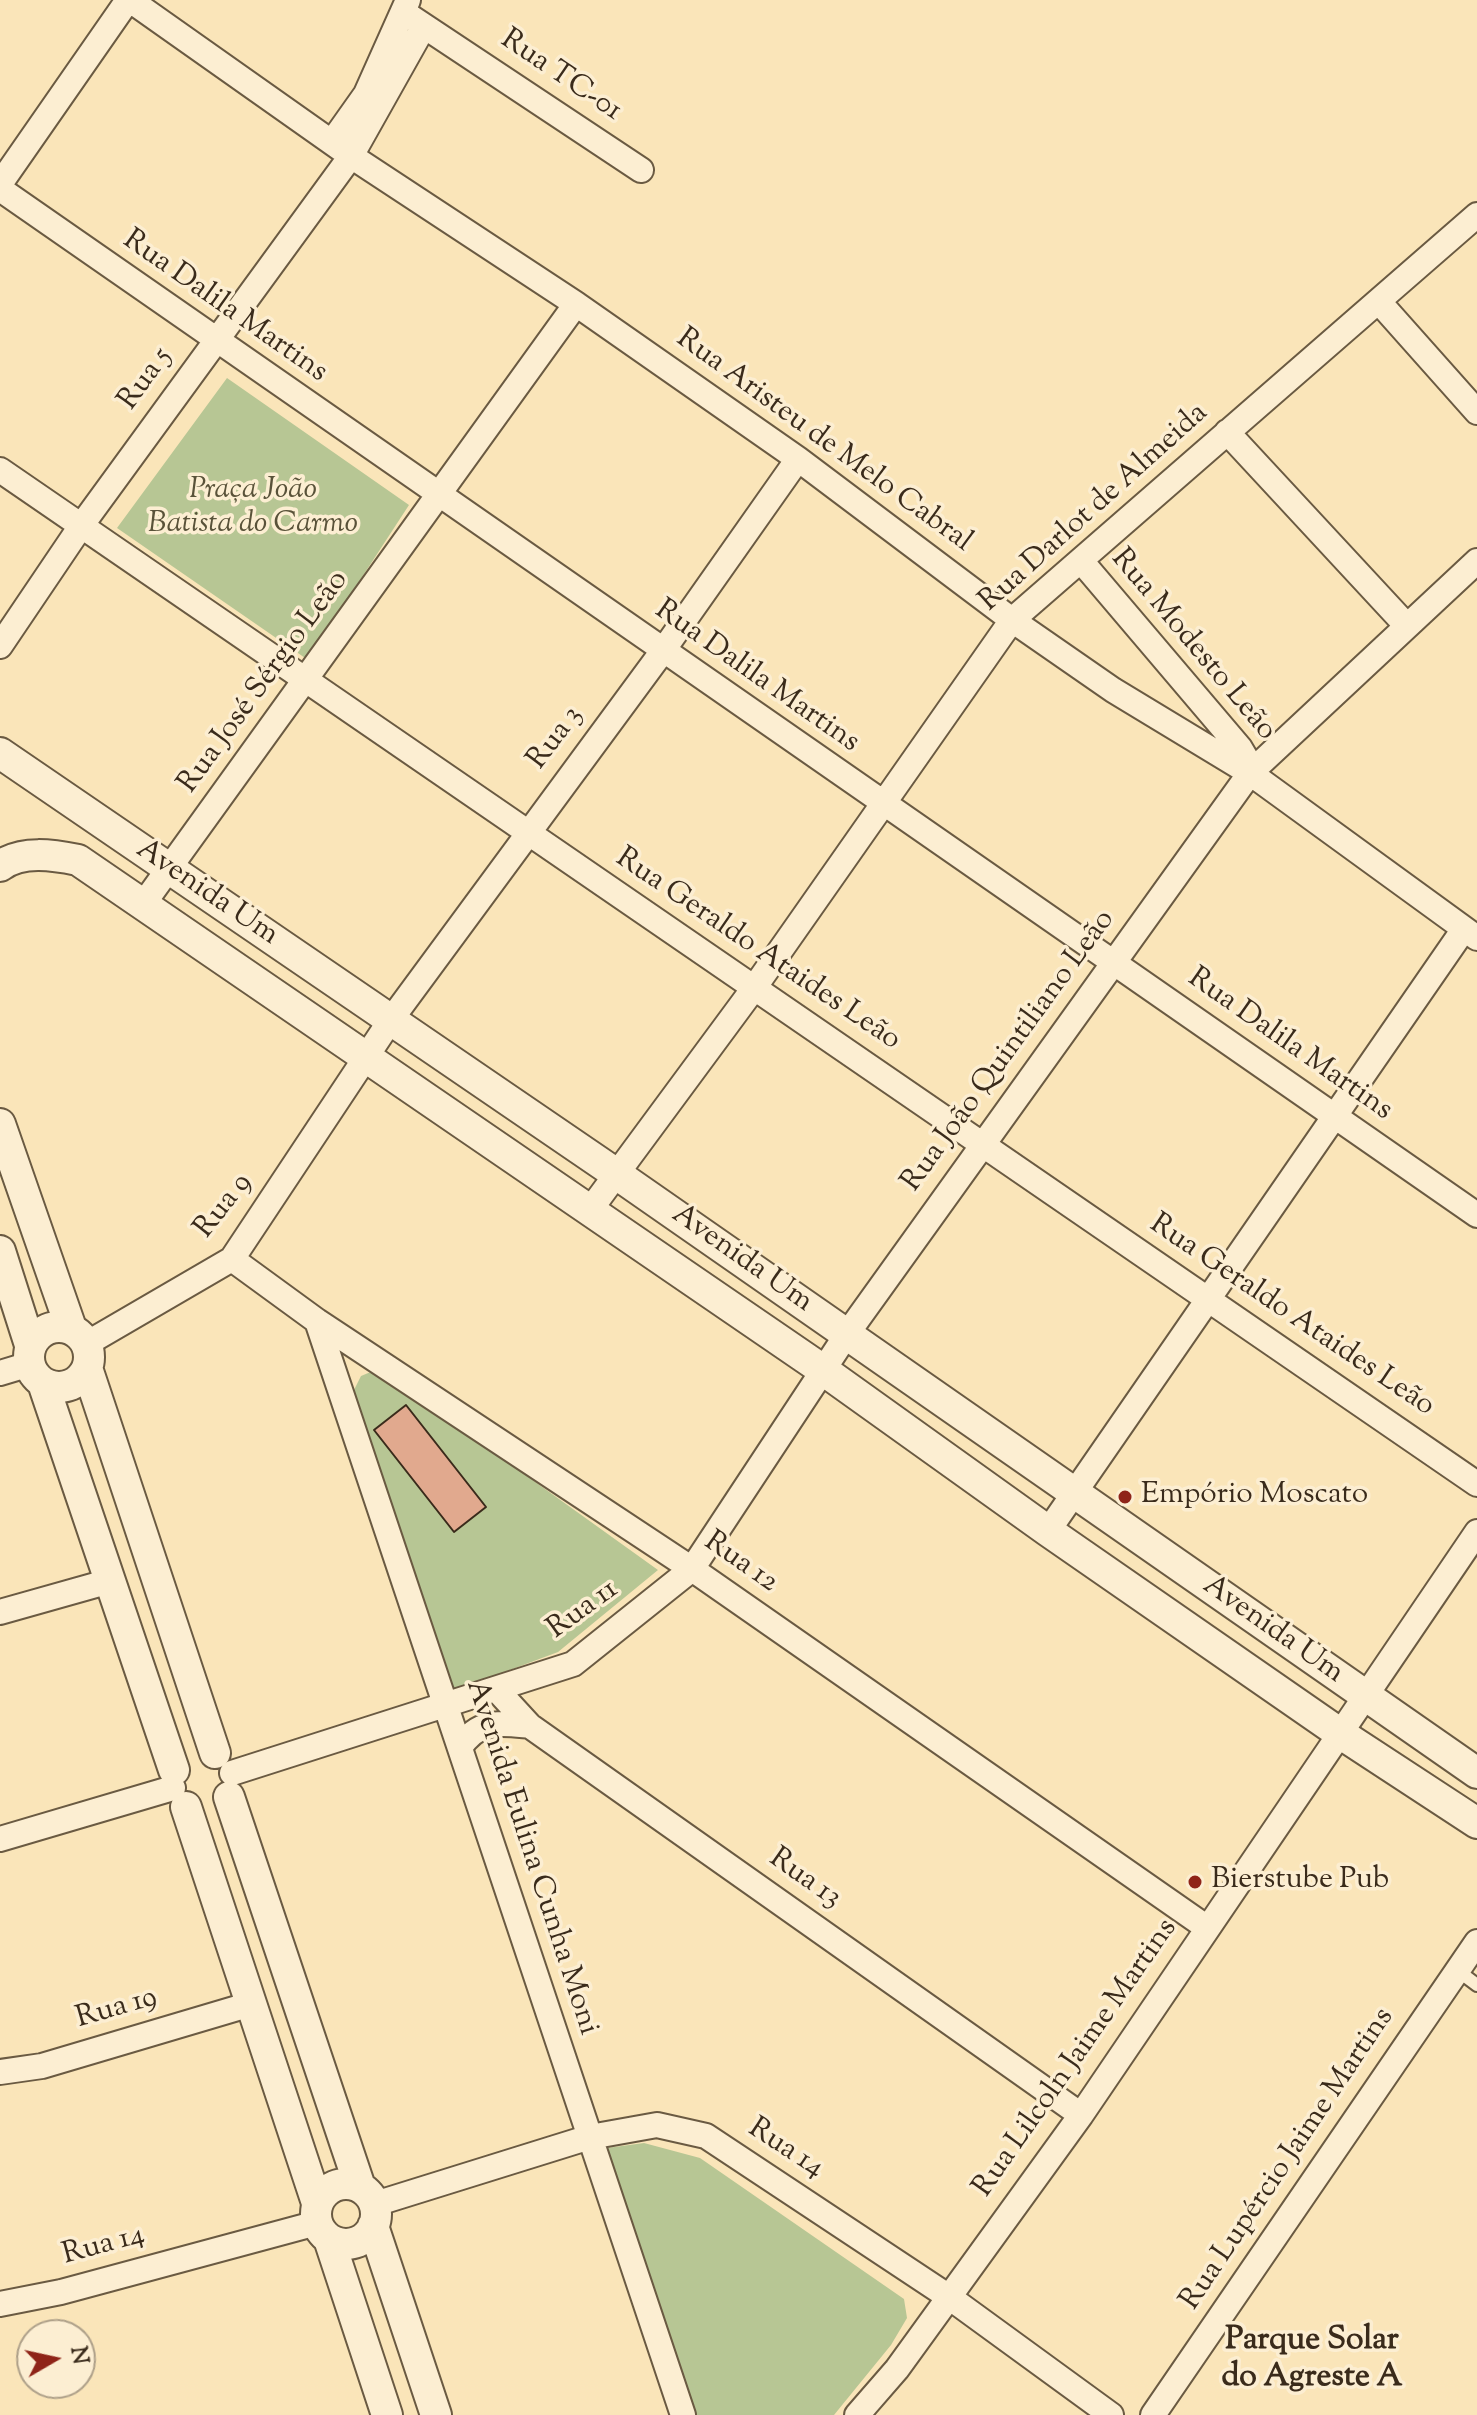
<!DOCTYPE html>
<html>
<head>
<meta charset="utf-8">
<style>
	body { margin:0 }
	#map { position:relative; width:1477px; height:2415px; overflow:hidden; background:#fae5b9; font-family:"Sorts Mill Goudy",serif }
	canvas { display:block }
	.north { position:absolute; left:16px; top:2319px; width:80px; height:80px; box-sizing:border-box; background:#fceed2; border:2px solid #aea089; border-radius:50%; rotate:81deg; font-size:22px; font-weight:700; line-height:32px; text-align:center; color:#3a2b1b }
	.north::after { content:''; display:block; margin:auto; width:28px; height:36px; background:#8f2418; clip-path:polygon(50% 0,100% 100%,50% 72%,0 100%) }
</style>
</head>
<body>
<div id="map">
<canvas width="1477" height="2415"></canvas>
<div class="north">N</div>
</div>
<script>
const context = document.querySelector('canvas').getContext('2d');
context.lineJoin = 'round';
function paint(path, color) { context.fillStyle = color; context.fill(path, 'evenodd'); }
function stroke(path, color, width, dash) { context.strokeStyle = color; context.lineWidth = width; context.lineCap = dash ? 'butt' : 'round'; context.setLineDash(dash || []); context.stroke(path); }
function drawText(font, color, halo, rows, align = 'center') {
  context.font = font + ' "Sorts Mill Goudy",serif'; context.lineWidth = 7; context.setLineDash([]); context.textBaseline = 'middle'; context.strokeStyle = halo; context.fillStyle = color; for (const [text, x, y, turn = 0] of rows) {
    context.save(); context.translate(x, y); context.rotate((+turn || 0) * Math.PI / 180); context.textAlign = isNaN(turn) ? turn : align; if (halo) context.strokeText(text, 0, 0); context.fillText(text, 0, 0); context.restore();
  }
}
paint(new Path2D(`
	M227 378 409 505 308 660 117 528Z
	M373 1371 386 1375 658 1570 558 1652 451 1692 352 1394 361 1376Z
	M644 2143 700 2158 904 2299 907 2318 891 2345 834 2415H693L607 2148Z`), '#b7c694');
const building = new Path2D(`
	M406 1405 486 1507 454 1532 374 1430Z`);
paint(building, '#e1a98e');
stroke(building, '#3a2b1b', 2);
const service = new Path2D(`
	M1457 1970 1477 1985`);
const minor = new Path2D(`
	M130 0 351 156 576 304 798 459 1012 620 1113 690 1250 773 1477 938
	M403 12 641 170
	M332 142 366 94 408 0
	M0 184 128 0
	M0 189 1477 1215
	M1380 303 1477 412
	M1227 432 1406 625
	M0 470 1477 1484
	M1082 562 1240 748 1253 770
	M0 646 81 526 351 156 424 26
	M144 903 576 304
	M590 1210 754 988 1012 620 1477 215
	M232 1259 317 1321 692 1569 1206 1927
	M317 1321 683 2415
	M86 1344 232 1259 390 1021 662 652 798 459
	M0 1373 30 1364
	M1048 1531 1464 929
	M0 1612 110 1581
	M496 1689 530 1726 1081 2115
	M460 1747C480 1719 498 1723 530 1726
	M232 1773 573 1664 692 1569 847 1334 1250 773 1477 561
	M0 1839 173 1788
	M0 2072 42 2066 251 2004
	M375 2204 590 2137 657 2125 706 2136 949 2297 1111 2415
	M0 2304 61 2292 317 2223
	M857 2415 897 2369 1081 2115 1477 1532
	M1153 2415 1477 1942`);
const tertiary = new Path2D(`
	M0 753 615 1173 1477 1773
	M0 866C22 850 53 855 78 860L823 1370 1048 1531 1338 1732 1477 1823
	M0 1124 71 1328
	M0 1251 30 1345
	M29 1357a30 30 0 1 1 60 0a30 30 0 1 1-60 0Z
	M87 1368 215 1753
	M43 1383 174 1770
	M229 1797 360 2187
	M186 1807 317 2203
	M316 2214a30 30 0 1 1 60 0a30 30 0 1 1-60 0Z
	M373 2226 436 2415
	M329 2239 387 2415`);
stroke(service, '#6a5a42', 16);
stroke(minor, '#6a5a42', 28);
stroke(tertiary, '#6a5a42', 34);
stroke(service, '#fceed2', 12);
stroke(minor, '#fceed2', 24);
stroke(tertiary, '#fceed2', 30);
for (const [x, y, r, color] of [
	[1125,1497,8,"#8f2418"],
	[1195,1882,8,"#8f2418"]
]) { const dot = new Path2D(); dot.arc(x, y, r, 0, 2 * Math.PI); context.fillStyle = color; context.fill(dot); stroke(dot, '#fceed2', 3); }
drawText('30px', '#3a2b1b', '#fceed2', [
	["Rua TC-01",560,77,34],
	["Rua Dalila Martins",224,308,35],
	["Rua 5",147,380,-54],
	["Rua Aristeu de Melo Cabral",823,442,36],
	["Rua Darlot de Almeida",1095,509,-42],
	["Rua Modesto Leão",1192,646,50],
	["Rua Dalila Martins",756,678,35],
	["Rua José Sérgio Leão",265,683,-54],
	["Rua 3",557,739,-53],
	["Avenida Um",206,894,34],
	["Rua Geraldo Ataides Leão",757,951,34],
	["Rua Dalila Martins",1289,1046,35],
	["Rua João Quintiliano Leão",1010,1052,-54],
	["Rua 9",225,1207,-52],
	["Avenida Um",741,1260,35],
	["Rua Geraldo Ataides Leão",1291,1317,34],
	["Rua 12",740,1564,35],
	["Rua 11",584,1611,-36],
	["Avenida Um",1272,1631,35],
	["Avenida Eulina Cunha Moni",530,1858,72],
	["Rua 13",804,1880,35],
	["Rua 19",117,2010,-16],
	["Rua Lilcoln Jaime Martins",1077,2059,-55],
	["Rua 14",785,2150,33],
	["Rua Lupércio Jaime Martins",1289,2160,-56],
	["Rua 14",104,2247,-15]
]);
drawText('italic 30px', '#595239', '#fceed2', [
	["Praça João",253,492],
	["Batista do Carmo",253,526]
]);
drawText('30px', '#3a2b1b', '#fceed2', [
	["Empório Moscato",1141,1497],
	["Bierstube Pub",1211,1882]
], 'left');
drawText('bold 32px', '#3a2b1b', '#fceed2', [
	["Parque Solar",1312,2343],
	["do Agreste A",1312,2380]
]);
</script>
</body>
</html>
